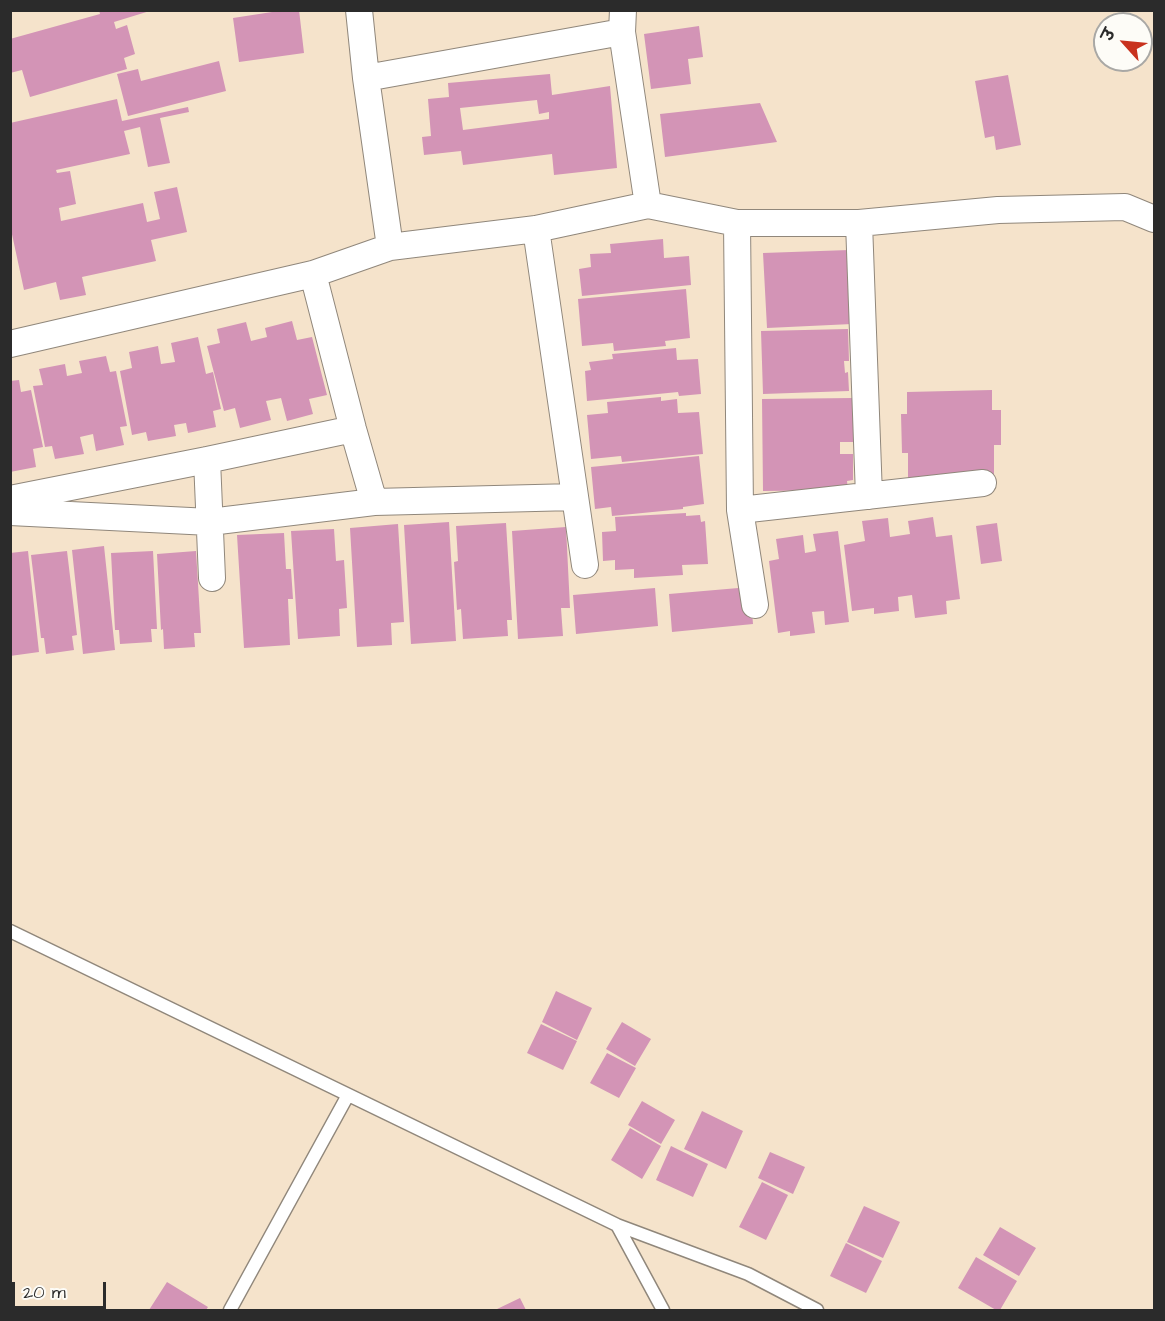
<!DOCTYPE html>
<html>
<head>
<meta charset="utf-8">
<style>
	body { margin:0 }
	#map { position:relative; width:1165px; height:1321px; overflow:hidden; background:#f5e3cb; font-family:"Architects Daughter","Playpen Sans Deva",sans-serif }
	canvas { display:block }
	.frame { position:absolute; inset:0; border:12px solid #2b2b2b; pointer-events:none }
	.north { position:absolute; left:1093px; top:12px; width:60px; height:60px; box-sizing:border-box; background:#fdfcf7; border:2px solid #a9a8a5; border-radius:50%; rotate:297deg; font-size:16px; font-weight:700; line-height:24px; text-align:center; color:#2b2b2b }
	.north::after { content:''; display:block; margin:auto; width:21px; height:27px; background:#c8321e; clip-path:polygon(50% 0,100% 100%,50% 72%,0 100%) }
	.scale { position:absolute; left:12px; top:1282px; width:94px; height:27px; box-sizing:border-box; border:3px solid #2b2b2b; border-top:0; padding-left:8px; font-size:18px; line-height:21px; white-space:nowrap; color:#2b2b2b; -webkit-text-stroke:4px #fdfcf7; paint-order:stroke }
</style>
</head>
<body>
<div id="map">
<canvas width="1165" height="1321"></canvas>
<div class="frame"></div>
<div class="north">उ</div>
<div class="scale">20 m</div>
</div>
<script>
const context = document.querySelector('canvas').getContext('2d');
context.lineJoin = 'round';
function paint(path, color) { context.fillStyle = color; context.fill(path, 'evenodd'); }
function stroke(path, color, width, dash) { context.strokeStyle = color; context.lineWidth = width; context.lineCap = dash ? 'butt' : 'round'; context.setLineDash(dash || []); context.stroke(path); }
paint(new Path2D(`
	M99 10H153L114 22 116 29 127 25 135 54 124 58 127 69 30 97 22 70 10 73V39L100 14Z
	M285 10H299L304 53 239 62 233 18Z
	M699 26 703 57 688 59 691 84 651 89 644 34Z
	M219 61 226 91 128 116 117 74 138 69 141 81Z
	M550 74 552 95 610 86 617 168 554 175 552 154 463 165 461 151 424 155 422 137 431 136 428 99 449 97 448 83ZM537 100 539 114 549 112V119L463 130 460 108Z
	M1008 75 1021 145 996 150 994 136 985 138 975 81Z
	M117 99 122 121 188 107 189 112 160 118 170 163 148 167 140 127 124 131 130 154 56 170 57 173 70 171 76 204 59 208 61 221 143 203 147 222 160 219 154 192 177 187 187 232 151 240 156 261 82 277 86 295 60 300 56 282 24 290 10 225V123Z
	M760 103 777 142 665 157 660 114Z
	M663 239 664 258 689 256 691 285 582 296 579 269 591 267 590 254 611 253 610 244Z
	M849 250 852 324 767 328 763 253Z
	M686 289 690 338 665 341 666 346 614 351 613 343 582 346 578 299Z
	M292 321 297 340 312 337 327 395 309 399 313 414 287 421 281 398 266 401 271 420 240 428 235 408 224 411 207 346 220 343 217 329 246 322 251 341 267 337 265 328Z
	M848 329 849 361H844L845 373 848 372 849 391 763 394 761 331Z
	M198 337 206 374 213 372 221 409 213 411 216 427 188 433 186 423 174 425 176 436 148 441 146 432 132 435 120 371 132 368 129 352 158 346 161 364 175 362 171 343Z
	M676 348 677 360 698 359 701 394 679 396 678 392 587 401 585 371 591 370 589 362 613 359 612 354Z
	M106 356 110 372 116 371 127 426 120 427 124 445 96 451 93 434 80 437 84 454 55 459 52 446 45 447 33 386 43 385 39 369 65 364 67 376 82 373 79 361Z
	M19 380 21 392 31 390 43 447 33 449 36 467 10 472V381Z
	M992 390V410H1001V445H994V477L908 479V453H902L901 414H907V392Z
	M661 397V401L677 399 678 413 699 412 703 454 622 462 621 456 591 459 587 415 608 413 607 402Z
	M853 398V442H840V454H853V480L847 481 848 490 763 491 762 399Z
	M699 456 704 504 683 507V509L612 516 611 507 595 509 591 467Z
	M686 513V516L700 515 701 522 705 521 708 564 682 565 683 575 634 578V569L615 570V560L603 561 602 532 616 531 615 517Z
	M933 517 936 537 952 535 960 599 946 601 947 614 915 618 912 595 898 597 899 611 874 614V608L852 611 844 545 865 541 862 521 888 518 890 537 910 534 908 521Z
	M449 522 456 641 411 644 404 525Z
	M506 523 512 620H507L508 636 463 639 461 609 457 610 454 562 458 561 456 526Z
	M997 523 1002 561 981 564 976 526Z
	M398 524 404 622 391 623 392 645 357 647 350 528Z
	M566 527 570 608H561L563 636 518 639 512 531Z
	M334 529 336 561 344 560 347 608 339 609 340 636 298 639 291 531Z
	M838 531 849 622 825 625 824 611 812 612 815 633 790 636V631L778 633 769 561 779 559 776 539 803 535 805 553 816 551 813 534Z
	M284 533 286 569H291L293 599H288L290 645 244 648 237 535Z
	M104 546 115 650 83 654 72 550Z
	M28 551 39 652 10 656V553Z
	M67 551 77 635 72 636 74 650 46 654 44 638H41L31 555Z
	M153 551 157 629H151L152 642 120 644 119 630H115L111 553Z
	M196 551 201 633H194L195 647 164 649 163 629 161 630 157 554Z
	M750 587 753 624 672 632 669 594Z
	M655 588 658 626 576 634 573 595Z
	M556 991 592 1008 577 1040 542 1022Z
	M622 1022 651 1039 635 1066 606 1049Z
	M541 1024 577 1041 563 1070 527 1053Z
	M607 1053 636 1068 619 1098 590 1083Z
	M642 1101 675 1120 661 1144 628 1125Z
	M702 1111 743 1131 726 1169 684 1149Z
	M630 1128 661 1146 642 1179 611 1160Z
	M671 1146 708 1164 693 1197 656 1180Z
	M770 1152 805 1167 793 1194 758 1178Z
	M762 1182 788 1195 766 1240 739 1227Z
	M864 1206 900 1222 883 1258 847 1242Z
	M1000 1227 1036 1248 1019 1276 983 1255Z
	M846 1243 882 1261 866 1293 830 1276Z
	M976 1257 1017 1281 1000 1310H996L958 1288Z
	M167 1282 208 1307 206 1310H149Z
	M520 1298 526 1310H495Z`), '#d394b6');
const lane = new Path2D(`
	M10 931 617 1225 748 1274 817 1310
	M617 1225 663 1310
	M230 1310 348 1095`);
const street = new Path2D(`
	M359 10 366 78 390 247
	M623 10 622 32 648 205
	M366 78 622 32
	M737 223 740 510 755 605
	M859 223 998 210 1125 207 1154 219
	M536 229 585 565
	M313 274 353 429 374 502
	M10 344 313 274 390 247 536 229 648 205 737 223H859L869 496
	M207 460 212 578
	M10 499 207 460 353 429
	M740 510 983 483
	M10 512 210 522 374 502 575 497`);
stroke(lane, '#90877b', 15);
stroke(street, '#90877b', 28);
stroke(lane, '#fff', 12);
stroke(street, '#fff', 26);
</script>
</body>
</html>
